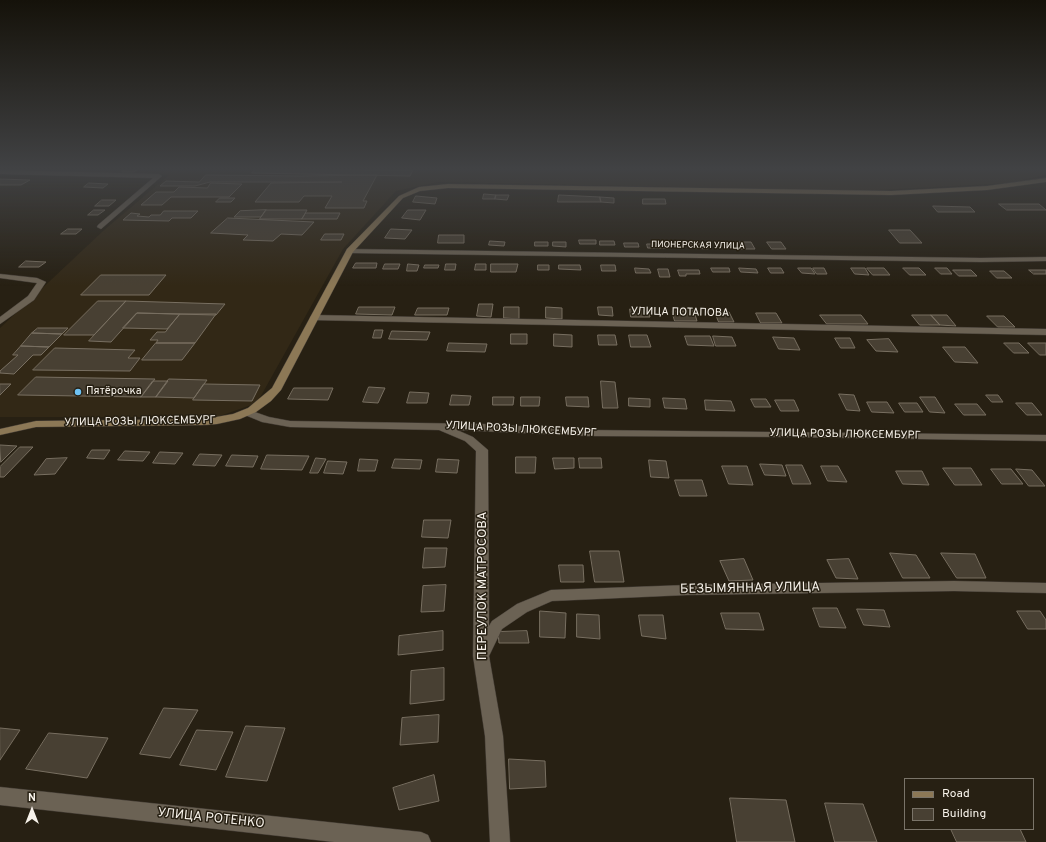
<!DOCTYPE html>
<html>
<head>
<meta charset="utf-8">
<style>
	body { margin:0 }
	#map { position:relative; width:1046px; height:842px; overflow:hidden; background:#272013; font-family:Overpass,sans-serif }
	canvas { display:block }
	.legend { position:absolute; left:904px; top:778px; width:130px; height:52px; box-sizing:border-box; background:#272013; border:1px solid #7a7469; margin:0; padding:5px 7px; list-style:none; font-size:12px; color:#f7f2ea }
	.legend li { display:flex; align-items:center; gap:8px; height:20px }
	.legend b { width:20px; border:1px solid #7a7469 }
	.north { position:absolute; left:12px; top:790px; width:40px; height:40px; -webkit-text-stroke:3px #272013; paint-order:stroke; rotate:0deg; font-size:11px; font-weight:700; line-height:16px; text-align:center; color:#f7f2ea }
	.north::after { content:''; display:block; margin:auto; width:14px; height:18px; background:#f7f2ea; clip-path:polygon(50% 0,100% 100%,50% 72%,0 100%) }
</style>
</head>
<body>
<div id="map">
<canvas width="1046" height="842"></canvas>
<ul class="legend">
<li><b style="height:5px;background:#8c7856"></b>Road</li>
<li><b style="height:11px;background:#484033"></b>Building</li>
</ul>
<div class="north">N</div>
</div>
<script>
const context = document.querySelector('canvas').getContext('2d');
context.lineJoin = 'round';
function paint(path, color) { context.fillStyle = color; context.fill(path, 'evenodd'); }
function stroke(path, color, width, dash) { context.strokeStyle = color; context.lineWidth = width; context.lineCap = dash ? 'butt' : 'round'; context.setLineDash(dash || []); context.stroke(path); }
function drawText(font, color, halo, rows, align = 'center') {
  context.font = font + ' Overpass,sans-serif'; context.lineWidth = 3; context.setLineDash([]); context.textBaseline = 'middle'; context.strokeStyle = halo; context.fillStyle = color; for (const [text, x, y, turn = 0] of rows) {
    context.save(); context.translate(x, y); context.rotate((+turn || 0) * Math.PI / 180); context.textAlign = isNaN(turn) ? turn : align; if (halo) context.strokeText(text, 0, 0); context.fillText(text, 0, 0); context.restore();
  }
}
paint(new Path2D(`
	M0 168H1046V175L1011 183 860 191 439 182 396 191 343 249 257 403 217 417H0V328L103 231 169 175 0 170Z`), '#322816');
const building = new Path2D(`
	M126 168H127L138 169 134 172H122Z
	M257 168 383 170H413L410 176 252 173Z
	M206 175 300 176 377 175 363 201H367L364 208H325L332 196H304L299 202H255L271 183 342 182H210L195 186H160L166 181 199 182Z
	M0 179 30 180 21 185H0Z
	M89 183 108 184 103 188 84 187Z
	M211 183 242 184 229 197H171L162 205H141L156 192H174L179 187 207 188Z
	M484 194 496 195 495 199H483Z
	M496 195H509L507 200 495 199Z
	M559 195 600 197 601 202H558Z
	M416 196 437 198 435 204 413 202Z
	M600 197 614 198V203L601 202Z
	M220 198H235L231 202H216Z
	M643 199H665L666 204H643Z
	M102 200H116L109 206H95Z
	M999 204H1039L1046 210H1007Z
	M933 206 970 207 975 212H938Z
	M94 210H105L98 215H88Z
	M266 210 261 217H234L240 211Z
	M266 210H307L302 219H260Z
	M408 210H426L420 220 402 218Z
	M164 211H198L191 218H172L169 221 123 220 131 213 140 214 137 216 149 217 151 215H160Z
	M306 213H340L337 219H302Z
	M228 218 314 222 302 235 281 234 273 241 243 240 248 235 211 233Z
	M68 229H82L76 234H61Z
	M391 229 412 230 405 239 385 238Z
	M889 230H910L922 243H900Z
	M325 234H344L341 240H321Z
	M439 235H464V243H438Z
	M579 240H596V244H580Z
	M490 241 505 242 504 246 489 245Z
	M600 241H614L615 245H600Z
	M535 242H548V246H535Z
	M553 242H566V247L553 246Z
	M738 242H751L755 249H741Z
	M767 242H781L786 249H772Z
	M624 243H638L639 247H625Z
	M647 244H666L667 248H648Z
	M691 244H706L708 249 693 248Z
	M26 261 46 262 39 267H19Z
	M356 263H377L376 268H353Z
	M385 264H400L398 269H383Z
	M408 264 419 265 417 271H407Z
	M446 264H456L455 270H445Z
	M476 264H486V270H475Z
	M491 264H518L516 272H491Z
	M425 265H439L438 268H424Z
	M538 265H549V270H538Z
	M559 265H580L581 270 559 269Z
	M601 265H615L616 271H602Z
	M635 268 649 269 651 273H636Z
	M711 268H729L730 272H713Z
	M739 268 756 269 758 273 741 272Z
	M768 268H781L784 273H771Z
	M798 268H811L815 274 802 273Z
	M813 268H824L827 274H817Z
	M851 268H865L869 275 855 274Z
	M867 268H884L890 275H873Z
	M903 268H919L926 275H910Z
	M935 268H947L952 274H941Z
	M658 269H668L670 277H660Z
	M678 270H699L700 274H686V276H680Z
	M953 270H971L977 276H959Z
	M1029 270H1046V274H1034Z
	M990 271H1004L1012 278H997Z
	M101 275H166L149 295H81Z
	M98 301H126L94 335H64Z
	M126 301 225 304 216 315 137 313 111 342 89 341Z
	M479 304H493L491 317 477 316Z
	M359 307H395L392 315 356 314Z
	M504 307H519V319L504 318Z
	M546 307 562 308V319L546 318Z
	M598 307H612L613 316 599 315Z
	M418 308H449L447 315H415Z
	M630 309H648L650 317H631Z
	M672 311H694L697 321H675Z
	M715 312H729L734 322H719Z
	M137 313 180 314 167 329 123 328Z
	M756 313H776L782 323H761Z
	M180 314H216L195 343H156L158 340H150L157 332H165Z
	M820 315H861L868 324H827Z
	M912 315H931L940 325H920Z
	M931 315H947L956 326 940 325Z
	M987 316H1004L1015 327H998Z
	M38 328H68L62 334 32 333Z
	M375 330H383L381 338H373Z
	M392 331 430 332 427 340 389 339Z
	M32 333 62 334 49 347 21 346Z
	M511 334H527V344H511Z
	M554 334 572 335V347L554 346Z
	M598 335H615L617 345H599Z
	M629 335H647L651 347H631Z
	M685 336H710L714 346 688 345Z
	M713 336 732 337 736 346H716Z
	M773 337 794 338 800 350 779 349Z
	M835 338H850L855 348H841Z
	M889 339 898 352 876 351 867 340Z
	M156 343H195L182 360H142Z
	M449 343 487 344 485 352 447 351Z
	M1004 343H1019L1029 353H1014Z
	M1028 343H1046V355H1040Z
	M21 346 49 347 41 355H33L14 374 0 373V371L18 355H13Z
	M943 347H965L978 363 955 362Z
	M55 348 135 350 128 358H140L130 371 33 370Z
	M36 377 155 379 141 397 18 395Z
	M169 379 207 380 194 398 156 397Z
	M153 381H168L156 397H141Z
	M601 381 615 382 618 408H603Z
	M0 384H11L0 395Z
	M204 384 260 385 252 401 193 400Z
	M369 387 385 388 378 403 363 402Z
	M294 388H333L328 400 288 399Z
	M410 392 429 393 427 403H407Z
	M839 394 854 395 860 411 847 410Z
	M452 395 471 396 469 405H450Z
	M986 395H998L1003 402H992Z
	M493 397H514L513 405H493Z
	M521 397H540L539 406H521Z
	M566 397H588L589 407 567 406Z
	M920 397H935L945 413 930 412Z
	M629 398 650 399V407L629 406Z
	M663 398 685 399 687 409 665 408Z
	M751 399H766L771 407H755Z
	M705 400 731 401 735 411 706 410Z
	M775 400H794L799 411H781Z
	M867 402H887L894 413 872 412Z
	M899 403H917L923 412H905Z
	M1016 403H1032L1042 415H1027Z
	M955 404H977L986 415H964Z
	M0 445 17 446 1 462Z
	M20 447H33L4 477H0V467Z
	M92 450H110L104 459 87 458Z
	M125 451 150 452 143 461 118 460Z
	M160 452 183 453 175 464 153 463Z
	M200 454 222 455 215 466 193 465Z
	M232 455 258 456 253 467 226 466Z
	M267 455 309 456 302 470 261 469Z
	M516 457H536L535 473H516Z
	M67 458 55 474 34 475 46 459Z
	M316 458 326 459 318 473H310Z
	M553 458H574V468L555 469Z
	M579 458H601L602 468H580Z
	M360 459 378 460 375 471H358Z
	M395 459 422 460 420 469 392 468Z
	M438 459 459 460 457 473 436 472Z
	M649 460 666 461 669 478 651 477Z
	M328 461 347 462 343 474 324 473Z
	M760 464 782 465 786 476 765 475Z
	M786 465H802L811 484H793Z
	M722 466H747L753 485 729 484Z
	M821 466H838L847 482 828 481Z
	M943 468H971L982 485H955Z
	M991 469H1011L1023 484H1002Z
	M1016 469 1032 470 1045 486H1029Z
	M896 471H922L929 485 903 484Z
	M675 480H702L707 496H680Z
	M424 520H451L448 538 422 537Z
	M425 548H447L445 567 423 568Z
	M590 551H619L624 582H595Z
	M890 553 916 555 930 578H903Z
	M941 553 975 554 986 578H957Z
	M744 559 753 580 729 581 720 561Z
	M849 559 858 579 836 578 827 560Z
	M559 565H583L584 582H561Z
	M446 585 444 611 421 612 423 586Z
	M813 608H837L846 628 820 627Z
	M857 609 884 610 890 627 864 625Z
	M540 611 566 613 565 638 540 637Z
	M1017 611H1040L1046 620V629H1028Z
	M721 613H759L764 630 726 629Z
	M577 614 599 615 600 639 577 637Z
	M639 615H663L666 639 642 636Z
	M443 631V650L398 655 399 636Z
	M527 631 529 643H499L498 632Z
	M444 668V700L410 704 411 671Z
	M164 708 198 710 170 758 140 754Z
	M439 715 438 742 400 745 402 718Z
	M246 726 285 728 267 781 226 777Z
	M0 728 20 730 0 760Z
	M197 730 233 732 216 770 180 765Z
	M49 733 108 738 87 778 26 769Z
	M509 759 545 761 546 787 510 789Z
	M434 775 439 801 399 810 393 788Z
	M730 798 786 800 795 842H737Z
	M825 803 863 804 877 842H835Z
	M951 829H1020L1026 842H957Z`);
paint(building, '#484033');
stroke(building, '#786f61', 1);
const minor = new Path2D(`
	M0 170 159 174 162 176 101 229 97 227 98 225 153 178 0 174Z
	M347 249 981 258 1046 257V261L981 262 350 253H347Z
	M0 274 37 278 46 282 34 300 0 324V317L28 296 37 283 0 278Z
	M314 315 1046 329V335L311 320 310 318 311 316Z
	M249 410 269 417 290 421 483 424 588 430 1046 435V441L790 437 588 436 457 430 473 437 488 450 489 626 492 621 517 604 551 590 687 585 954 581 1046 583V593L954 591 687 595 552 601 527 612 502 629 489 656 503 736 510 842H490L485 736 473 656 476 451 465 441 439 430 290 427 262 422 245 415 244 413Z
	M0 787 421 832 428 835 431 842H334L0 805Z`);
const secondary = new Path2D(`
	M1046 178V182L987 190 891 195 448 188 420 191 403 198 353 252 281 390 271 401 256 412 240 419 217 424 205 425 36 427 0 435V429L36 421 205 419 233 414 248 408 272 388 347 249 399 196 419 187 448 184 891 191 987 186Z`);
stroke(minor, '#433c35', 1);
stroke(secondary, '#433c35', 1);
paint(minor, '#6b6254');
paint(secondary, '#8c7856');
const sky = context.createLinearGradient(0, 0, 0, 286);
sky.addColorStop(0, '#15120a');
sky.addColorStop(0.59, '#414244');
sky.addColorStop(1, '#41424400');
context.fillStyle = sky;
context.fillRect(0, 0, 1046, 286);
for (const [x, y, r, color] of [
	[78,392,4,"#6ec2f3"]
]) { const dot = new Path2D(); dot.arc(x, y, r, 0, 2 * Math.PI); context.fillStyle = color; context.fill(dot); stroke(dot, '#272013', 1.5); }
drawText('9px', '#f7f2ea', '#272013', [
	["ПИОНЕРСКАЯ УЛИЦА",698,246,1]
]);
drawText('11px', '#f7f2ea', '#272013', [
	["УЛИЦА ПОТАПОВА",680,313,1],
	["УЛИЦА РОЗЫ ЛЮКСЕМБУРГ",140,422,-1],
	["УЛИЦА РОЗЫ ЛЮКСЕМБУРГ",521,430,3],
	["УЛИЦА РОЗЫ ЛЮКСЕМБУРГ",845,435,1]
]);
drawText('11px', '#f7f2ea', '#272013', [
	["Пятёрочка",86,392]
], 'left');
drawText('13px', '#f7f2ea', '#272013', [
	["ПЕРЕУЛОК МАТРОСОВА",483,586,-90],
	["БЕЗЫМЯННАЯ УЛИЦА",750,589,-1],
	["УЛИЦА РОТЕНКО",211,819,6]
]);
</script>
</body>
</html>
